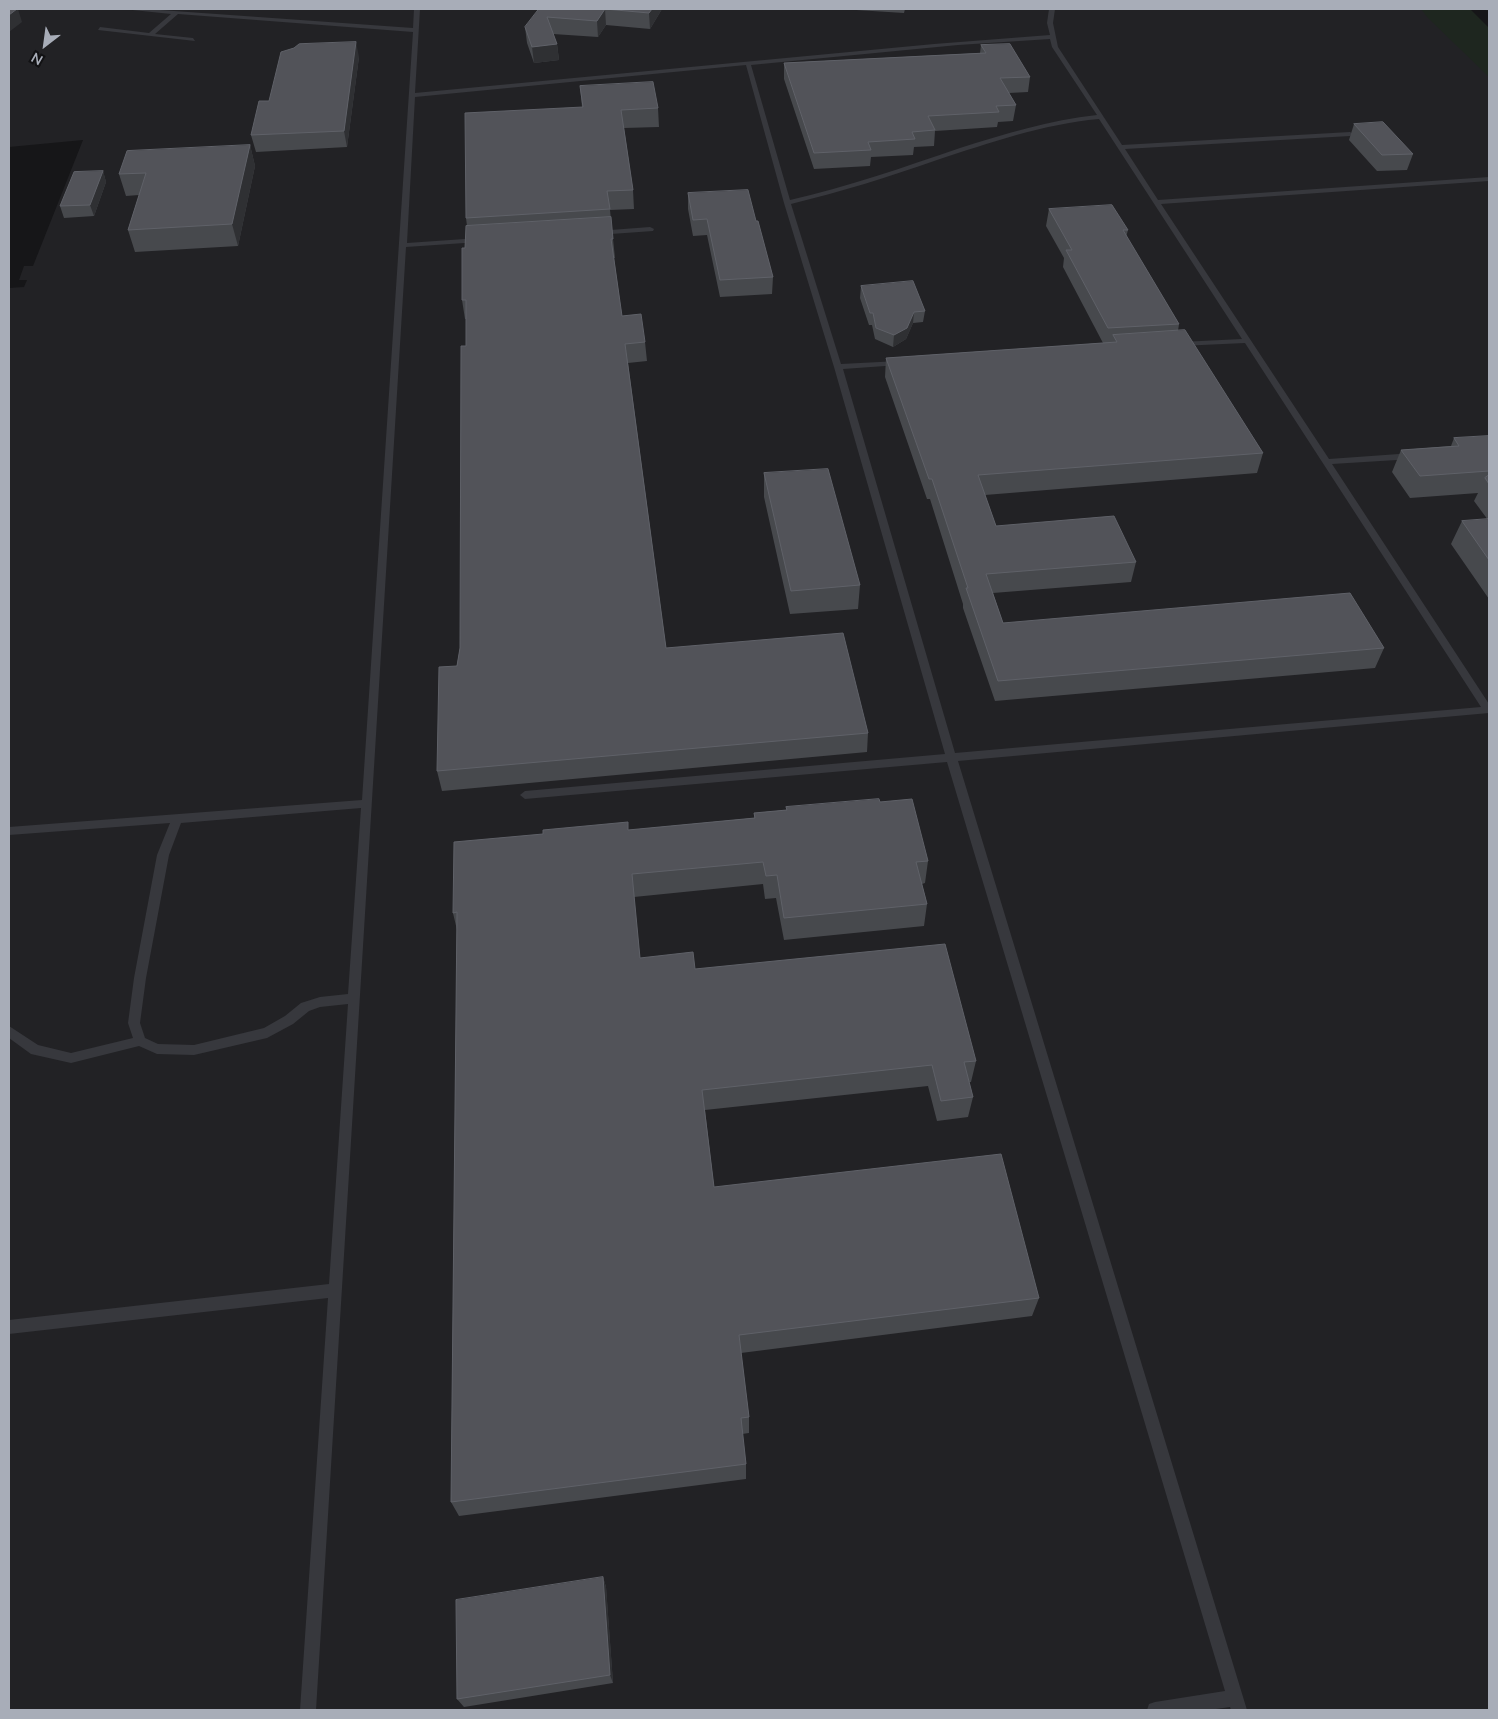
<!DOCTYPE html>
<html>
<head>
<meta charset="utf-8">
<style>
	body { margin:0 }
	#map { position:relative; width:1498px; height:1719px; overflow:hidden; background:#161618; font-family:"Nunito Sans",sans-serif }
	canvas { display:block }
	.frame { position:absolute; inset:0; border:10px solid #a8adb8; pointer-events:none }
	.north { position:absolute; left:20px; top:20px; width:50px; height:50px; -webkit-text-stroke:4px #111113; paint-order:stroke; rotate:210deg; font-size:14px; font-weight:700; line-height:20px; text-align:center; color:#a8adb8 }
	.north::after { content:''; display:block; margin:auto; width:18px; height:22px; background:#a8adb8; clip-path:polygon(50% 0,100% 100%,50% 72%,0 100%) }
</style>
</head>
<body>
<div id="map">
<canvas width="1498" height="1719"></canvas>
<div class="frame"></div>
<div class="north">N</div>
</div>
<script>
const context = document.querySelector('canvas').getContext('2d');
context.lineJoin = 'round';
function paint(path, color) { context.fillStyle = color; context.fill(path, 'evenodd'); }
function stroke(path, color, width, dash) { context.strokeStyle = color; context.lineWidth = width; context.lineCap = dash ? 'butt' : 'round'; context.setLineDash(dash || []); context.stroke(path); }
paint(new Path2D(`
	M9 9H1453L1489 44V1710H9V288L24 287 27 280H19L24 266H33L83 140 9 147Z`), '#222225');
paint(new Path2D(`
	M1421 9H1470L1489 28V77L1428 18Z`), '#1e261f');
stroke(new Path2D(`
	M1487 9 1489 11`), '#3d3f44', 2, [1, 2]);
paint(new Path2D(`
	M123 9H146L413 28 414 9H420L415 93 934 44 1050 35 1047 23 1049 9H1055L1053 23 1058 47 1122 145 1350 132 1353 134 1350 136 1125 149 1158 200 1489 177V181L1161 204 1329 459 1413 453 1417 456 1413 459 1332 464 1489 704V713L958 761 1247 1710H1231L1230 1707 1209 1710H1147L1149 1704 1155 1702 1225 1691 947 762 525 799 520 795 525 791 945 754 834 367 784 203 746 65 415 97 407 243 479 238 483 240 479 242 406 247 316 1710H300L328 1298 9 1334V1320L329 1284 348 1004 320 1007 309 1011 293 1024 267 1038 194 1055 157 1054 139 1046 71 1063 31 1054 9 1038V1026L38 1045 71 1053 133 1038 128 1023 134 978 157 855 170 823 9 835V827L362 800 413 32 178 14 155 34 193 38 195 41 98 30 100 27 149 33 171 14ZM1050 39 1052 47 1097 115C1050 120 1004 134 960 148 904 167 848 187 790 200L751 65 958 45ZM1099 119 1242 339 1180 342 1176 344 1180 346 1245 343 1481 707 955 753 843 369 899 365 903 363 899 361 841 364 791 204C840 192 889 177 937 160 989 143 1043 124 1099 119ZM361 808 348 994 320 997 301 1003 285 1016 264 1028 194 1045 158 1044 145 1038 140 1023 146 978 169 855 181 823Z
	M650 227 654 229 653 231 597 235 593 233 597 231Z`), '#37383d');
paint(new Path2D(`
	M539 9H662L650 29 606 25 598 37 553 34 557 44 559 60 534 63 527 43 525 27Z
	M840 9H905L904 13Z
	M981 45 1030 77 1028 92 1009 93 1016 105 1013 121 998 122 997 127 935 131 934 146 914 147 913 155 871 157 870 166 814 169 784 79V63L980 53Z
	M359 57 347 147 256 152 251 135 269 101Z
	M580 86 658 108 659 127 624 128 633 190 634 209 610 210 613 239 615 258H614L622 316 645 342 647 361 628 363 666 648 868 733 867 752 442 791 437 771 460 648 466 346V319H465L462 300 465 248 467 226 466 218 582 107Z
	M1354 124 1413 154 1407 170 1377 171 1349 140Z
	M250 145 255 166 238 246 135 252 128 230 139 195 126 196 119 174Z
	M103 171 106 182 94 216 64 218 60 206Z
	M688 193 756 221 773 277 772 294 720 297 707 235 693 236 688 209Z
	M1049 209 1128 230 1126 237 1179 324 1178 331 1263 453 1257 473 985 495 996 526 1136 562 1131 582 993 593 1003 623 1384 648 1375 668 995 701 963 608V604L930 499H927L885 377 886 358 1103 343 1063 267 1064 258 1046 226Z
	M861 286 925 311 923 322 913 323 906 339 893 347 875 339 872 325H869L860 298Z
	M1489 436V599L1451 544 1462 521 1488 520 1474 501 1478 493 1410 498 1392 472 1401 450 1451 446 1454 438Z
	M764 473 860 585 858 609 790 614 764 497Z
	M880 802 928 861 925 883 922 884 927 904 924 926 784 940 776 898 765 899 763 884 634 897 640 958 695 969 976 1061 971 1082H969L973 1097 968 1117 937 1121 928 1086 705 1110 714 1187 1039 1298 1032 1316 741 1353 749 1417V1433L742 1434 746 1464V1479L459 1516 451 1502 457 930 453 913 629 830 754 818V813L786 810V807Z
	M603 1577 606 1587 613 1683 464 1707 457 1699Z`), '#47494d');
paint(new Path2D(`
	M18 9 22 22 9 32V15Z
	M605 9 606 25 598 37 597 21Z
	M652 9H662L650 29 649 13Z
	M356 42 359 57 347 147 344 131Z
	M557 44 559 60 534 63 532 47Z
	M250 145 255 166 238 246 232 224Z
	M103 171 106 182 94 216 90 205Z
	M914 312 913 323 906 339 893 347 894 335Z
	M603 1577 606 1587 613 1683 610 1675Z`), '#2f3033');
const building = new Path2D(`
	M9 9H17L9 15Z
	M539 9H652L649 13 605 9 597 21 547 17 557 44 532 47 525 27Z
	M356 42 344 131 251 135 259 101H269L281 52 294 48 299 44Z
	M1010 44 1030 77 1000 78 1016 105 996 106 999 112 928 116 935 130 912 132 915 139 868 142 871 150 814 153 784 63 986 53 981 45Z
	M653 82 658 108 621 110 633 190 607 191 610 209 466 218 465 113 583 107 580 86Z
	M1383 122 1413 154 1382 155 1354 124Z
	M250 145 232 224 128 230 146 173 119 174 127 151Z
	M103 171 90 205 60 206 74 172Z
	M748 190 756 221H758L773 277 720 280 707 219 693 220 688 193Z
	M1112 205 1128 230H1123L1179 324 1108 328 1066 250H1072L1049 209Z
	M611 217 613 239H611L622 316 641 314 645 342 625 344 666 648 843 633 868 733 437 771 439 667 457 666 460 648 461 346H466V300H462V248H465L466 226Z
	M913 281 925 311 914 312 907 328 894 335 876 328 873 313H870L861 286Z
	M1185 330 1263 453 978 475 996 526 1114 516 1136 562 986 574 1003 623 1350 593 1384 648 998 681 966 588H968L932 479H929L886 358 1117 342 1113 335Z
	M1489 436V471L1420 476 1401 450 1459 446 1454 438Z
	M828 469 860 585 791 591 764 473Z
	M1489 475V484L1485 478Z
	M1489 519V560L1462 521Z
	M879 799 880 802 912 799 928 861 916 862 927 904 784 918 777 875 766 876 763 862 632 874 640 958 693 952 695 969 945 944 976 1061 964 1062 973 1097 941 1101 932 1065 702 1090 714 1187 1001 1154 1039 1298 739 1335 749 1417 741 1418 746 1464 451 1502 457 912 453 913 454 842 543 834V830L628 822V830L755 818 754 813 787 810 786 807Z
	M603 1577 610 1675 457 1699 456 1600Z`);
paint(building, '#525359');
stroke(building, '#5f6168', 1);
</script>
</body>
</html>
